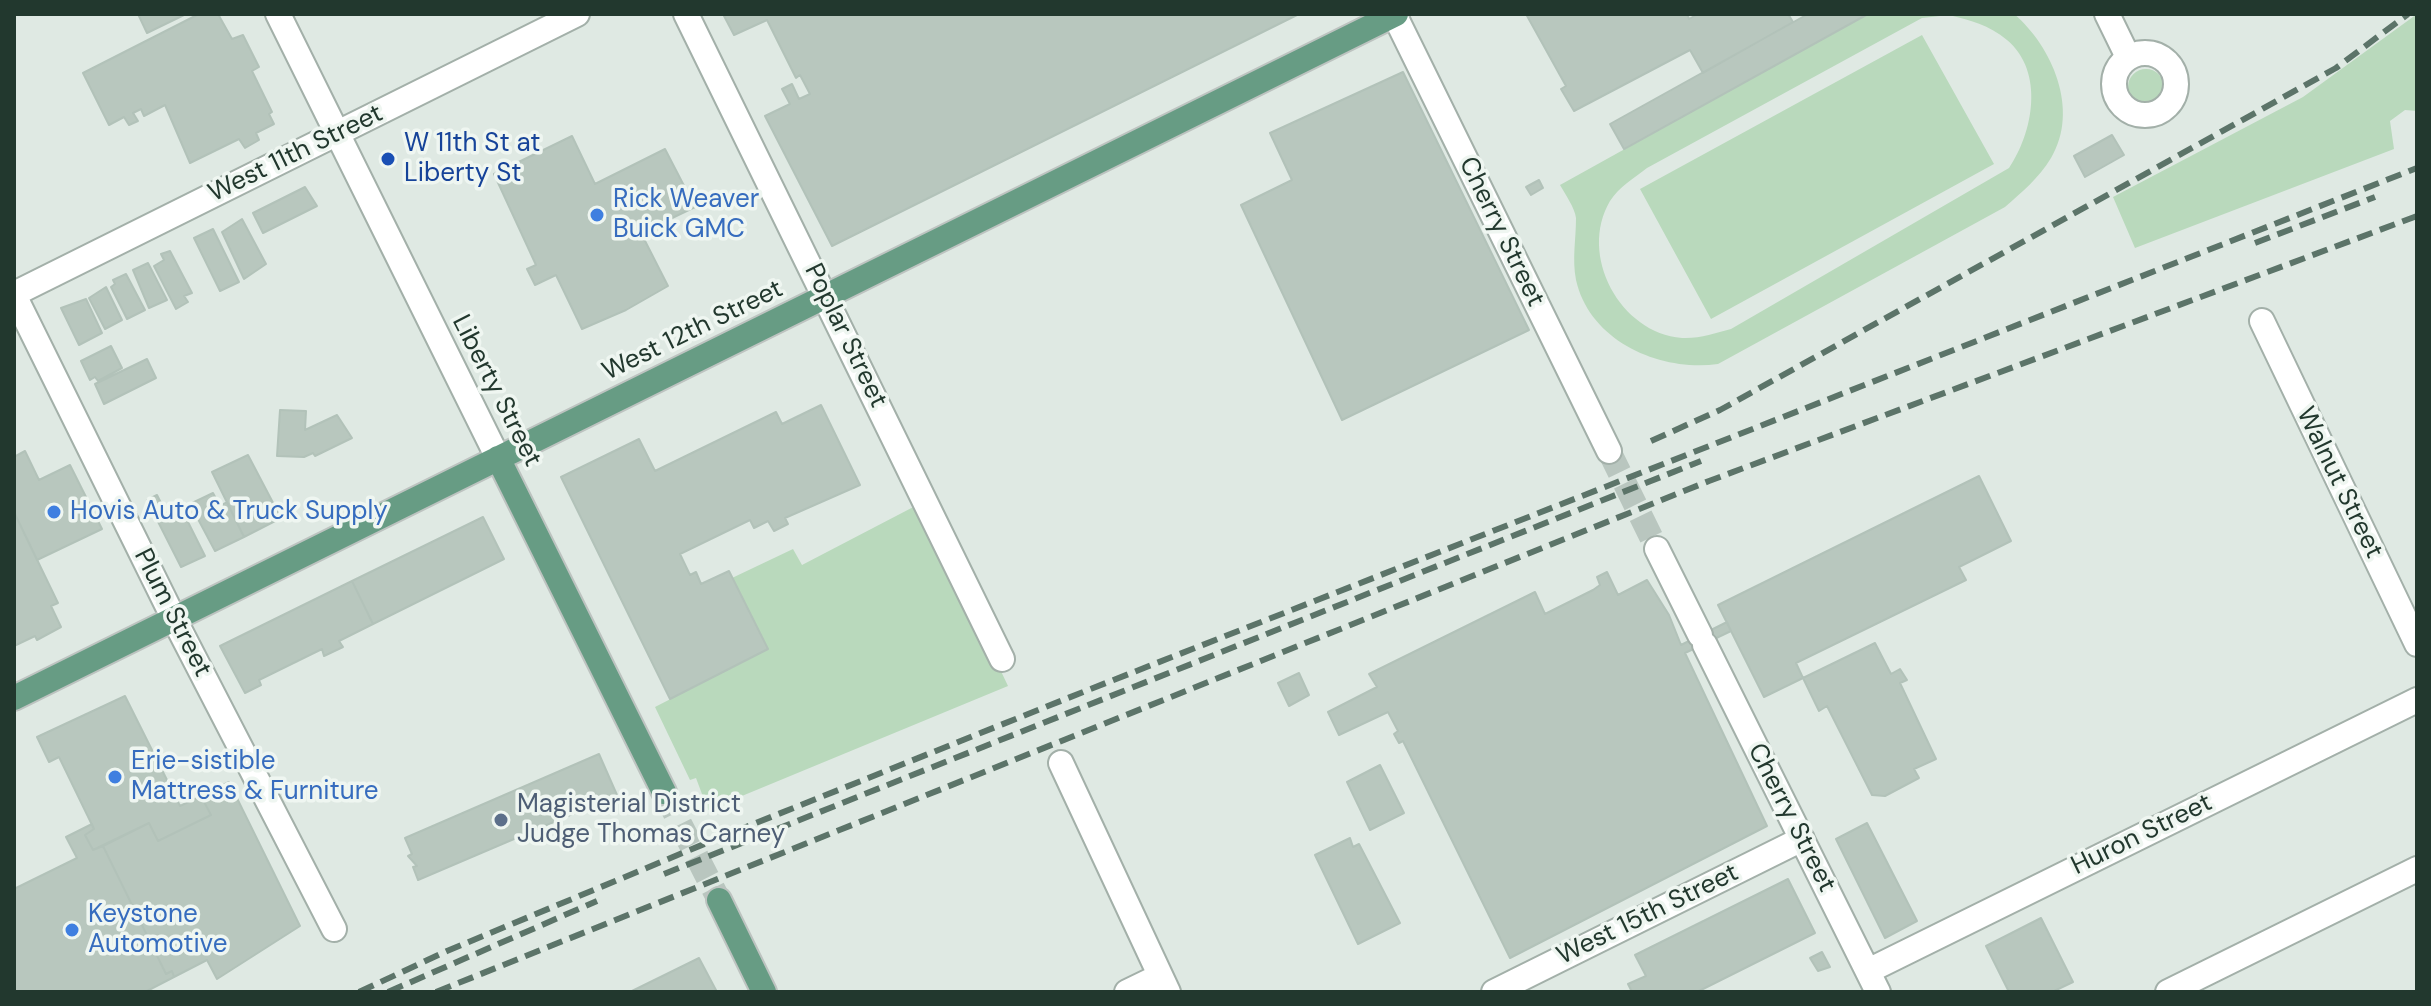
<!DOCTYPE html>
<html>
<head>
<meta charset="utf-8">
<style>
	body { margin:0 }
	#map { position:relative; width:2431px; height:1006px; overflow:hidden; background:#dfe9e3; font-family:"DM Sans",sans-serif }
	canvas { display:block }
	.frame { position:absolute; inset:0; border:16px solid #22382e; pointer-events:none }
</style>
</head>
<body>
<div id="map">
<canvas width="2431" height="1006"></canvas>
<div class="frame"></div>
</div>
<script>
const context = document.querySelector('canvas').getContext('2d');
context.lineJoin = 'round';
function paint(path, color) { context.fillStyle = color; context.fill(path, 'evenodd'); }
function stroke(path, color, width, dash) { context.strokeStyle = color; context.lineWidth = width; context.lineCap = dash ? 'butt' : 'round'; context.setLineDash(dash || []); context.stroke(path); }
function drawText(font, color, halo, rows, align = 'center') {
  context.font = font + ' "DM Sans",sans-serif'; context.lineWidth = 7; context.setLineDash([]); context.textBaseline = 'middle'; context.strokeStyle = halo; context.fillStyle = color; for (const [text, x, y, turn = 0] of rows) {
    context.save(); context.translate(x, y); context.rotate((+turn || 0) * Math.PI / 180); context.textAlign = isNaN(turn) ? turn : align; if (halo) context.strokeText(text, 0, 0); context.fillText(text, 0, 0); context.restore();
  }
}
paint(new Path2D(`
	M1868 14H2014C2052 46 2080 110 2051 158 2039 178 2022 192 2005 207L1718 364C1661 372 1590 342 1576 280 1572 258 1576 240 1576 218 1575 208 1565 194 1560 185ZM1949 15C1970 20 1989 25 2007 40 2045 72 2033 133 2009 168L1731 329C1715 333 1699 339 1682 338 1620 333 1578 255 1610 201 1619 187 1634 178 1647 168L1922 18Z
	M2417 14V111L2405 110 2390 121 2394 149 2135 248 2113 197 2303 97Z
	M1922 35 1994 164 1711 319 1640 189Z
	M2128 87a18 18 0 1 1 36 0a18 18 0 1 1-36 0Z
	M921 503 1008 686 708 810 696 778 690 780 655 707 768 649 732 578 793 549 802 565Z`), '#b9d9bc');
const building = new Path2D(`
	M138 14H186L147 33Z
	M199 14H218L232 39 243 35 259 67 252 71 272 112 269 114 274 124 256 133 259 140 245 148 239 139 190 163 165 105 144 116 141 109 133 113 138 121 129 125 124 117 109 125 83 73Z
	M723 14H1299L832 246 765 116 790 104 782 89 792 84 799 99 810 94 800 75 796 78 767 20 734 35Z
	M1526 14H1687L1689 19 1698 14H1788L1793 22 1703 73 1690 50 1574 111 1561 89 1566 86Z
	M1808 14H1868L1624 149 1610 124Z
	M1403 72 1529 330 1342 420 1241 205 1292 180 1270 133Z
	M2112 135 2124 155 2085 177 2074 156Z
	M572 136 595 184 665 149 695 207 641 233 668 286 626 310 582 329 556 275 535 285 527 269 536 265 494 174Z
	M1539 180 1543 188 1531 195 1526 187Z
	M305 187 317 206 263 233 253 213Z
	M242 219 266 264 244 279 222 232Z
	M213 229 239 282 220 291 194 238Z
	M170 251 192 293 184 296 188 302 176 309 154 266 164 260 161 254Z
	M148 263 167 300 149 308 133 270Z
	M126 274 145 310 127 319 111 287 115 284 113 280Z
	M106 287 122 320 105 329 89 298Z
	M86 299 102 333 79 345 61 308Z
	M111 346 122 368 98 381 95 377 90 380 81 361Z
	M147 359 156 378 104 404 95 384Z
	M821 405 860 485 785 518 788 524 774 531 768 521 754 528 750 520 680 554 690 575 696 572 701 584 729 571 768 649 670 699 561 477 639 439 655 471 776 412 782 424Z
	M280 410 306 411 305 430 337 415 352 438 315 456 313 453 304 457 277 456Z
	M25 451 39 480 70 465 102 529 37 560 14 512V457Z
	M248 455 281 518 244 537 212 472Z
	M1979 476 2011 541 1959 567 1966 580 1796 663 1803 678 1764 697 1718 605Z
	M213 493 220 506 227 502 244 537 215 551 190 504Z
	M157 495 167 515 181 508 205 556 181 567 147 500Z
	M14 512 58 603 51 606 61 627 37 640 35 636 14 646Z
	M483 517 504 559 373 624 352 581Z
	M1607 572 1618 595 1647 580 1669 615 1681 645 1727 622 1731 631 1685 653 1767 826 1510 958 1403 741 1399 743 1394 734 1398 731 1388 712 1339 735 1328 712 1377 687 1369 674 1535 592 1545 614 1593 590 1600 585 1597 577Z
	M352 581 373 624 339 641 343 647 324 656 322 649 259 680 261 685 245 693 220 646Z
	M1875 643 1891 674 1900 669 1907 680 1900 683 1936 759 1914 769 1919 778 1885 796 1872 795 1827 706 1819 711 1803 678Z
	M1299 673 1309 695 1289 706 1278 683Z
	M125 696 180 806 201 796 211 815 158 841 149 823 93 850 85 835 94 829 59 757 49 762 37 737Z
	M599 754 617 795 418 880 413 867 417 866 408 856 412 854 405 838Z
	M1380 765 1404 813 1370 830 1347 782Z
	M229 782 300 926 217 979 207 960 174 977 172 971 166 974 103 846 149 823 158 841 211 815 201 796Z
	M1867 823 1917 921 1885 938 1836 839Z
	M92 824 94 829 85 835 93 850 103 846 166 974 172 971 174 977 145 992H14V889L77 858 66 837Z
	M1350 838 1353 847 1359 844 1400 923 1358 944 1315 855Z
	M1788 879 1815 933 1697 992H1632L1628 984 1646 976 1635 955Z
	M2041 918 2073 982 2052 992H2009L1986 946Z
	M1822 952 1830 967 1818 971 1810 958Z
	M699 958 717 992H630L695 960Z`);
paint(building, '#b8c7be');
stroke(building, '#b2c2b9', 2);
stroke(new Path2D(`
	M1609 451 1657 549`), '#b9c6bf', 24, [24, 12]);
stroke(new Path2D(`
	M664 792 719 900`), '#b9c6bf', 24, [24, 12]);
const minor = new Path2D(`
	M278 14 498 458
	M686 14 1002 659
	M1394 14 1609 451
	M2107 14 2128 57
	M2114 84a31 31 0 1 1 62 0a31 31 0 1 1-62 0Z
	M14 294 577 14
	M14 295 174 619 334 929
	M2262 321 2417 644
	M1657 549 1700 635
	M1705 645 1878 992
	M1061 763 1168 992
	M1868 971 2417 700
	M1127 992 1160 976
	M1494 992 1802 839
	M2168 992 2417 869`);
const major = new Path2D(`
	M498 458 664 792
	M14 698 1396 14
	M719 900 764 992`);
stroke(minor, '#a3b0a9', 28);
stroke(major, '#bdc3c0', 28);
stroke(minor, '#fff', 24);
stroke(major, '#679c84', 24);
stroke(new Path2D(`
	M2255 243 2375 197
	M1651 441 1720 410 2336 68 2408 14
	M664 874 1701 461
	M359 992 447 951 721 837 1088 690 2417 168
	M388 992 597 901
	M436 992 1709 481 2417 216`), '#5c7469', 6, [16, 8]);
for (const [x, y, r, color] of [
	[388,159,8,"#1a4fb4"],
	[597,215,8,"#3f7fe0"],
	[54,512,8,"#3f7fe0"],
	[115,777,8,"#3f7fe0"],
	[501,820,8,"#5c6f8a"],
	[72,930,8,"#3f7fe0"]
]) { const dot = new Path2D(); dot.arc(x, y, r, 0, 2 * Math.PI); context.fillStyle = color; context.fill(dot); stroke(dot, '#eff6f1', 3); }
drawText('26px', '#164399', '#eff6f1', [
	["W 11th St at",404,144],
	["Liberty St",404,174]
], 'left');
drawText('26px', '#22382e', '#eff6f1', [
	["West 11th Street",296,154,-26],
	["Cherry Street",1501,232,64],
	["West 12th Street",693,331,-26],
	["Poplar Street",845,336,64],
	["Liberty Street",496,391,63],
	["Walnut Street",2339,483,64],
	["Plum Street",172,613,63],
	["Cherry Street",1791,818,63],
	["Huron Street",2142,835,-26],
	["West 15th Street",1648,915,-26]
]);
drawText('26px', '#366cbe', '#eff6f1', [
	["Rick Weaver",613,200],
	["Buick GMC",613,230],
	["Hovis Auto & Truck Supply",70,512],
	["Erie-sistible",131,762],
	["Mattress & Furniture",131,792],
	["Keystone",88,915],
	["Automotive",88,945]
], 'left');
drawText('26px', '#4e5e75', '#eff6f1', [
	["Magisterial District",517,805],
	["Judge Thomas Carney",517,835]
], 'left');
</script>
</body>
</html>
